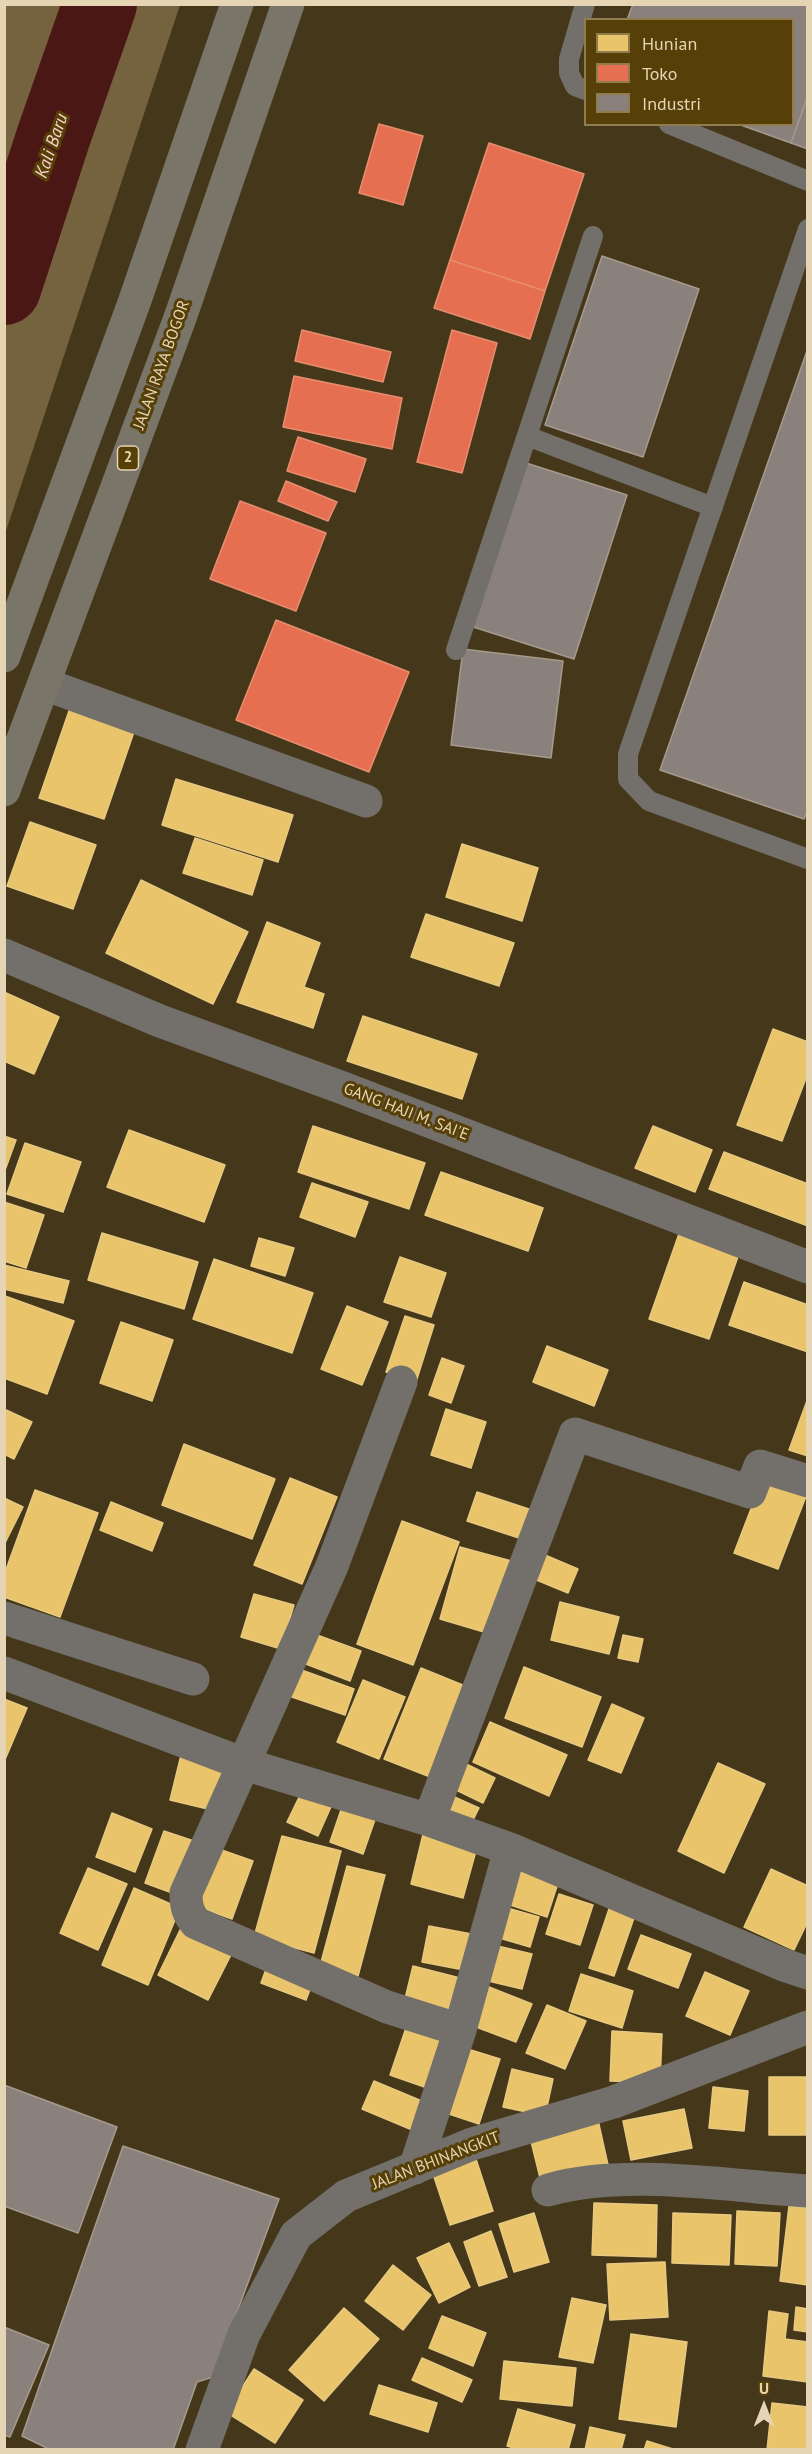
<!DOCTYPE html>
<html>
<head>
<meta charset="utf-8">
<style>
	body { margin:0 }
	#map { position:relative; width:812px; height:2454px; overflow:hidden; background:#45381a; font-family:"PT Sans",sans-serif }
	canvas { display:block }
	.frame { position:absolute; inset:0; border:6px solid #e6d5b5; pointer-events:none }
	.legend { position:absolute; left:584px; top:18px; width:210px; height:108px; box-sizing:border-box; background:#574008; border:2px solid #907c4d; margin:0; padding:8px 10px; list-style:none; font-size:18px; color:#e6d5b5 }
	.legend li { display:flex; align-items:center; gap:12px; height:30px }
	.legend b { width:30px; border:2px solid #907c4d }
	.north { position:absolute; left:734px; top:2376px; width:60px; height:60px; -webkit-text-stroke:4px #574008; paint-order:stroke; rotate:0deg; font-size:16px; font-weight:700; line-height:24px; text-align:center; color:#e6d5b5 }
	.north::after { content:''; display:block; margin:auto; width:21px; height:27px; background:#e6d5b5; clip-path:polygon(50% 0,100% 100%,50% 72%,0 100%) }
</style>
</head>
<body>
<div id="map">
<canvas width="812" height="2454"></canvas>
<div class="frame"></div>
<ul class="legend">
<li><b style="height:16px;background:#e9c46a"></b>Hunian</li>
<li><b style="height:16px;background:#e76f51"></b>Toko</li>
<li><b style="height:16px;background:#8a817c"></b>Industri</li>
</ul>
<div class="north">U</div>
</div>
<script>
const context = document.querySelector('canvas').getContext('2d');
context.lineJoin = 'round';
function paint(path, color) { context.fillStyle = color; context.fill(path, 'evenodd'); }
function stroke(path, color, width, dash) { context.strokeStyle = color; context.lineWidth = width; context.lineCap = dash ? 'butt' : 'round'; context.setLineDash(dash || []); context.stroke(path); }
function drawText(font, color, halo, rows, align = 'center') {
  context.font = font + ' "PT Sans",sans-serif'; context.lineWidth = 6; context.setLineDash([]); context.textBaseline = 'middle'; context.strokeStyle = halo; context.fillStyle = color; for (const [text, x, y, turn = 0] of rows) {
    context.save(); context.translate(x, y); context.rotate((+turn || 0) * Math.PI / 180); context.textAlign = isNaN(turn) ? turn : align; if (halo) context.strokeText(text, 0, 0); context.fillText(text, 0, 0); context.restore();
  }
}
paint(new Path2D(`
	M5 4 180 5 5 534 4 5Z`), '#75623e');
const homes = new Path2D(`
	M70 708 135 729 104 819 39 798Z
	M176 779 293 815 278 862 162 825Z
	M30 822 96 845 73 909 7 886Z
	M195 838 263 860 252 895 183 873Z
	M462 844 538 868 522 921 446 897Z
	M141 880 248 932 213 1004 106 953Z
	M426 914 514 943 499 986 411 957Z
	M267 922 320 943 304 987 324 994 313 1028 237 1002Z
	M4 992 59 1017 34 1074 4 1061Z
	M363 1016 477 1054 462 1099 347 1061Z
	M773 1029 808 1042V1073L782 1141 737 1125Z
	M313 1126 425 1163 409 1209 298 1172Z
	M653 1126 712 1150 695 1192 635 1168Z
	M129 1130 225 1165 204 1222 107 1187Z
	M4 1136 16 1140 4 1173Z
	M25 1143 81 1162 63 1212 7 1194Z
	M724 1152 808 1184V1226L709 1189Z
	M441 1172 543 1208 528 1251 425 1215Z
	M312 1183 368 1202 355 1237 300 1217Z
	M4 1202 44 1215 26 1268 4 1261Z
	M681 1228 741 1248 709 1339 649 1319Z
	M102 1233 198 1262 184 1309 88 1280Z
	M259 1238 294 1248 285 1276 251 1266Z
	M400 1257 446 1273 431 1317 384 1302Z
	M214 1259 313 1293 292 1353 193 1319Z
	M4 1265 69 1281 63 1303 4 1289Z
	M744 1282 808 1305V1352L729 1325Z
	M5 1296 74 1321 47 1394 4 1378Z
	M347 1306 388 1322 362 1385 321 1369Z
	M405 1316 434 1325 416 1382 386 1372Z
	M121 1322 173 1340 152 1401 100 1383Z
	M547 1346 608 1370 594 1406 533 1382Z
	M442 1358 464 1366 451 1403 429 1395Z
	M808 1398V1456L789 1450Z
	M4 1409 32 1422 14 1459 4 1454Z
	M446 1409 486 1422 471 1468 431 1455Z
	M184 1444 275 1479 252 1539 162 1505Z
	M764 1475 808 1491 778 1569 734 1553Z
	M290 1478 337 1497 302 1584 254 1565Z
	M35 1490 98 1513 60 1617 4 1597V1575Z
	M477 1492 538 1512 528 1541 467 1521Z
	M4 1498 23 1507 4 1545Z
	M111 1502 163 1523 152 1551 100 1530Z
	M402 1521 459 1542 413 1665 357 1644Z
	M460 1547 515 1562 494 1635 440 1619Z
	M545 1555 578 1569 568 1593 534 1579Z
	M254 1594 294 1605 281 1649 241 1637Z
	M560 1602 619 1617 609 1654 551 1640Z
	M317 1635 361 1651 350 1681 306 1664Z
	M623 1635 643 1639 638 1662 618 1658Z
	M524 1667 601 1697 582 1747 505 1718Z
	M296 1668 354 1689 345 1715 286 1695Z
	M421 1668 475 1690 438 1780 384 1759Z
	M363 1680 405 1697 379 1759 337 1742Z
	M4 1699 27 1708 4 1762Z
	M612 1704 644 1718 621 1773 588 1760Z
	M490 1722 567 1755 549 1796 473 1762Z
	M183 1747 229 1759 216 1811 170 1800Z
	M464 1763 495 1778 483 1803 452 1788Z
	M718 1763 765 1784 724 1873 678 1851Z
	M303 1789 334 1800 318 1836 287 1822Z
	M450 1795 479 1808 470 1826 442 1813Z
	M343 1804 377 1814 363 1854 330 1842Z
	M112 1813 152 1829 135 1872 96 1857Z
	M425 1826 479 1840 463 1898 411 1884Z
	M164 1831 203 1844 183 1897 145 1883Z
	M282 1836 341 1851 314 1953 254 1937Z
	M213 1847 253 1861 232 1919 193 1905Z
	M512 1859 561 1874 547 1917 498 1901Z
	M347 1866 385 1875 358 1976 320 1966Z
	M88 1868 127 1884 98 1950 60 1933Z
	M771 1869 808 1886V1921L794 1950 744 1927Z
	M134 1888 180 1908 148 1985 102 1965Z
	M559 1894 593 1905 580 1945 546 1934Z
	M497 1905 539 1917 530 1947 489 1935Z
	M610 1906 635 1915 614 1976 589 1968Z
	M182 1926 233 1951 208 2000 158 1975Z
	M429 1926 477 1935 469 1971 422 1962Z
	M641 1935 691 1954 678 1988 628 1969Z
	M489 1944 532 1954 522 1989 480 1979Z
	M269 1961 314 1979 306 2000 261 1983Z
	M413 1966 468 1980 457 2021 403 2007Z
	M705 1972 749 1991 730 2035 686 2016Z
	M581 1974 633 1991 622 2028 569 2011Z
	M484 1985 532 2004 516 2042 468 2024Z
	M547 2005 586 2021 565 2069 526 2053Z
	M409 2019 452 2034 433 2090 390 2075Z
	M612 2031 662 2034 660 2083 610 2081Z
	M458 2046 500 2059 479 2124 437 2110Z
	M512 2069 553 2079 545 2116 503 2107Z
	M769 2077H808V2135H769Z
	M374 2081 429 2104 417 2132 362 2109Z
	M713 2087 748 2091 744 2131 709 2128Z
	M684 2109 692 2148 631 2160 623 2121Z
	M598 2120 608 2165 541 2182 530 2137Z
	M474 2153 493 2211 450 2225 431 2168Z
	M594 2203 657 2205 656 2257 592 2255Z
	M789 2206 808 2208V2285L780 2281Z
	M737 2211 780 2213 777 2266 735 2264Z
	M534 2213 549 2262 514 2272 499 2224Z
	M673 2213 731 2215 729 2265 672 2263Z
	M491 2231 507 2277 479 2286 464 2242Z
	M449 2243 470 2287 439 2303 417 2258Z
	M665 2262 668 2317 610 2320 607 2264Z
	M393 2265 431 2295 403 2330 365 2301Z
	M572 2298 606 2305 593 2363 559 2357Z
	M796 2307 808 2309V2332L794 2330Z
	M344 2308 379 2339 324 2401 289 2370Z
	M769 2311 788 2314 785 2339 808 2342V2382L763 2376Z
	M442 2316 486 2333 473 2366 429 2348Z
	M631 2334 687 2342 676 2427 619 2419Z
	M422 2358 472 2380 462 2402 412 2380Z
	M504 2361 576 2368 572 2406 500 2399Z
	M254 2369 303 2400 275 2443 226 2412Z
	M379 2385 437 2403 428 2432 370 2414Z
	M772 2403 808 2407V2450H767Z
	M518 2409 575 2425 568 2450H521L507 2446Z
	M590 2427 625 2435 621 2450H585Z
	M647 2441 676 2450H644Z`);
paint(homes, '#e9c46a');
stroke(homes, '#e8c980', 1.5);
const shops = new Path2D(`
	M379 124 423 136 403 205 359 193Z
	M489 143 584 174 545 291 450 260Z
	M450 260 545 291 530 339 434 308Z
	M302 330 391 352 383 382 295 361Z
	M452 330 497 343 462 473 417 462Z
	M294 376 402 398 392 449 283 427Z
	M298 437 366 459 355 492 287 471Z
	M286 481 337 502 328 521 278 501Z
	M240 501 326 533 296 611 210 579Z
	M276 620 409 672 369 772 236 720Z`);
paint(shops, '#e76f51');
stroke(shops, '#e78e6f', 1.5);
const industry = new Path2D(`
	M633 4H808V95L791 143 738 124H792V20H627Z
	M808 95V149L791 143Z
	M602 256 699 289 643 457 545 425Z
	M808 348V810L804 819 660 770Z
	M523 462 627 495 574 659 470 626Z
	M463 649 563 661 551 758 451 745Z
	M4 2085 117 2127 78 2233 4 2206Z
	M123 2146 279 2199 213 2377 197 2382 173 2450H51L22 2436Z
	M4 2327 49 2345 10 2437 4 2435Z`);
paint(industry, '#8a817c');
stroke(industry, '#a69a8d', 1.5);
stroke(new Path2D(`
	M4 288 54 135 100 4`), '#4b1715', 74);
stroke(new Path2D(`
	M585 4 569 59V73L575 86 586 90
	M669 124 808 181
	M808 229 628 754V779L649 801 808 859
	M527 436 713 507
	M456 650 593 236`), '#736f6a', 20);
stroke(new Path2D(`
	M44 684 366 801
	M4 955 160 1021 343 1088 808 1267
	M401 1382 332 1566 186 1893C186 1906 188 1914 196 1923L387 2007 460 2030
	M4 1618 193 1679
	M4 1673 244 1764 429 1820 510 1849 784 1965 808 1973
	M429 1820 575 1434 750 1492 760 1466 808 1481
	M415 2168 460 2030 510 1849
	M548 2190C625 2168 727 2186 808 2191
	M202 2450 244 2334 296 2235 346 2196 472 2144 614 2102 808 2027`), '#736f6a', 33);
stroke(new Path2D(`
	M4 656 134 303 237 4
	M4 790 180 318 288 4`), '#797568', 33);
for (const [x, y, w] of [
	[128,458,21]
]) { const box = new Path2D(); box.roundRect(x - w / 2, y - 12, w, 24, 4.5); context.fillStyle = '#574008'; context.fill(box); stroke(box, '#e6d5b5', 1.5); }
drawText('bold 15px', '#e6d5b5', null, [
	["2",128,458]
]);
drawText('16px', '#e6d5b5', '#574008', [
	["JALAN RAYA BOGOR",162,365,-70],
	["GANG HAJI M. SAI'E",406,1112,21],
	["JALAN BHINANGKIT",436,2161,-21]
]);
drawText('italic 18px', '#f8d0cc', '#574008', [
	["Kali Baru",52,146,-71]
]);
</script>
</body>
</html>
